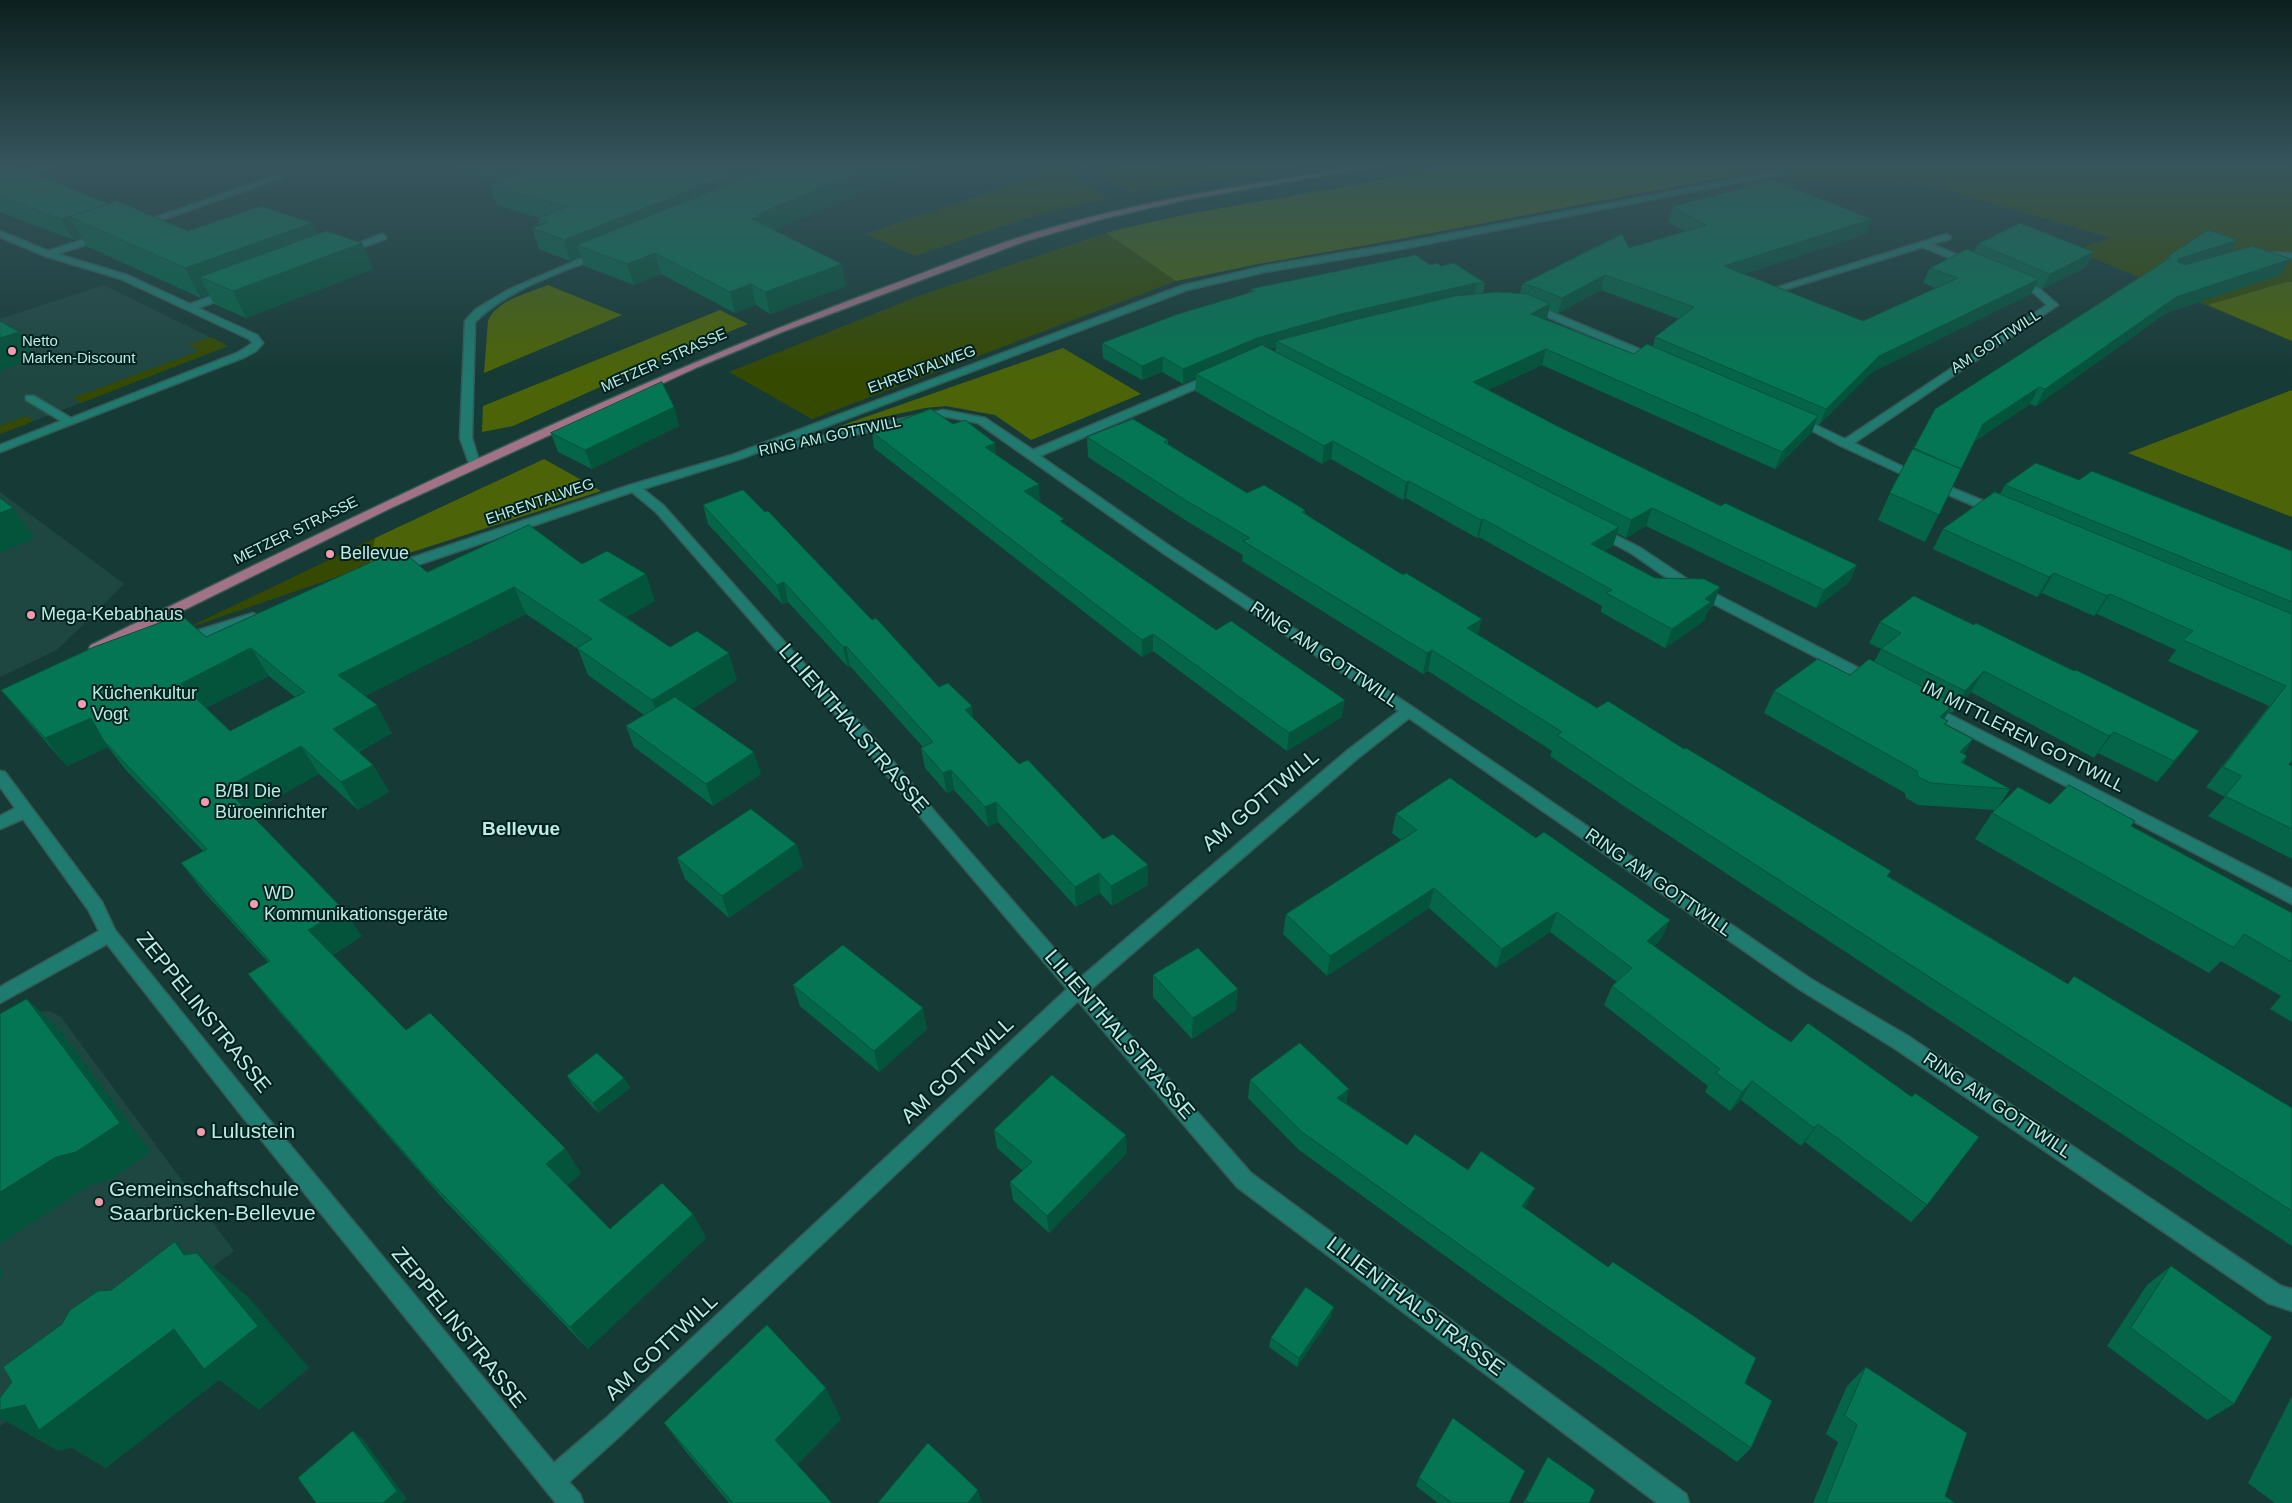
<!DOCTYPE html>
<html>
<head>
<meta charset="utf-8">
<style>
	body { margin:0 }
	canvas { display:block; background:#163a36 }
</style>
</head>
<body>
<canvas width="2292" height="1503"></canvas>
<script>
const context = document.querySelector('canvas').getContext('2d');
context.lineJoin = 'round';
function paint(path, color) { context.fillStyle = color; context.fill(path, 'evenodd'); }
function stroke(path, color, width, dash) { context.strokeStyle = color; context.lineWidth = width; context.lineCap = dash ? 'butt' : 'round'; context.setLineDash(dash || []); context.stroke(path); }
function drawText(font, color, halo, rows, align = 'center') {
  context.font = font + ' Arial,sans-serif'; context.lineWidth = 4; context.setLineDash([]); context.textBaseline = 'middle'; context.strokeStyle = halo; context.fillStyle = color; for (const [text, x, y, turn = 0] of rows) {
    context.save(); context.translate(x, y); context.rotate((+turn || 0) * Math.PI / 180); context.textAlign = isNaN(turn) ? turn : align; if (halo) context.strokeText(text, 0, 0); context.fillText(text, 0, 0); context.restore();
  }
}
paint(new Path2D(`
	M104 285 228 346 0 434V319Z
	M0 492 124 584 57 650 0 677Z
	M49 1011 61 1017 234 1251 0 1426V1031L33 1012Z`), '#1f4742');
paint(new Path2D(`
	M1126 165H1151L1175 174 1197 171 1212 165H1314L1133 192 1095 175Z
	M1675 165H2278L2292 169V341L2074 250 2111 238 1922 183 1802 181 1770 173Z
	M1058 169 1107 199C1041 210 978 235 915 256L865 234Z
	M1106 233 1176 281 812 419 729 372 924 294Z
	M211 337 228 346 81 403 73 398 199 351 188 345Z
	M26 416 34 421 0 434V426Z
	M375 538 369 566 185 629 358 546Z`), '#364900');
paint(new Path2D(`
	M1445 165H1675L1770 173 1751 172 1400 239 1258 264 1176 281 1106 233C1218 203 1333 194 1445 165Z
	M2286 282H2292V341L2208 305Z
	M548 285 622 315 484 373 488 321C496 300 529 293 548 285Z
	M720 310 748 324 656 362 513 426 482 432 483 406Z
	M1063 348 1141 394 1031 440 995 415 946 406 925 408 837 427Z
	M2292 390V517L2128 453Z
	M544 459 601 491 369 566 375 538Z`), '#4c6407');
const minor = new Path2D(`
	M46 165H60L0 183V178Z
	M1770 165H1780L1790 172 1396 250 1265 272 1187 290 740 459 643 489 664 506 797 656 867 730 935 812 1080 978 1348 750 1399 711 1163 553 978 423 943 416 789 449 783 446 789 443 943 410 985 418 1033 450 1210 375H1218V379L1040 456 1171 547 1414 708 1811 979 1908 1036 2281 1286 2292 1289V1311L2268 1303 1894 1048 1799 989 1409 718 1358 758 1090 990 1251 1173 1686 1494 1689 1503H1657L1237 1187 1078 1001 621 1435 569 1482 580 1494 583 1503H556L242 1116 107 944 0 1003V987L99 931 89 911 23 819 0 829V816L15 808 0 787V771L5 772 102 902 115 930 256 1104 554 1463 605 1419 1067 989 923 820 857 738 787 662 656 512 632 492 400 571H390L389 568 390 565 630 485 732 455 1181 286 1265 266 1396 244 1779 171Z
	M277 175 284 177 141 227 134 225Z
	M0 231 48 251 101 234H107V238L57 254 127 275 190 304 227 291H233V295L198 308 257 335 263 343 256 351 245 357 0 452V445L61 421 26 400V396H34L71 418 237 353 253 343 249 339 121 279 45 256 0 237Z
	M382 234 386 237 385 239 346 253 339 251Z
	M1947 234 1951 237 1950 239 1931 244 1975 262V266H1969L1923 247 1780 291 1772 289Z
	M601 250 604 251V255C561 273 508 288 475 322L472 438 480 464 478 466H470L460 438 465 321 476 309 508 290Z
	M2259 252 2292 253V259L2256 257V253Z
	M2017 279 2040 289 2058 305 1854 443 1918 474 2001 508 2003 511 2001 514H1993L1910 478 1841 446 1790 419 1795 416 1799 417 1845 439 2047 305 2034 293 2014 284 2012 282Z
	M1530 303 1658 357 1659 359 1654 362 1650 361 1527 308 1525 306Z
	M1597 526 1639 547 1687 579 1878 678 1880 681 1873 686 1868 684 1677 585 1631 553 1593 533 1591 530 1593 527Z
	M253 613 260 617 258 620 185 643 178 639 180 636Z
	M1927 703 2292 889V904L1922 711 1920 708 1922 705Z`);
const major = new Path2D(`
	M1364 165H1384L1185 200 1102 219 1026 241 782 332 698 367 391 508 101 651 96 652 89 648 91 645C350 518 609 390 880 289 927 272 974 252 1021 237 1133 201 1249 185 1364 165Z`);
stroke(minor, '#345a55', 3);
stroke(major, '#345a55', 3);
paint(minor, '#1f7a70');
paint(major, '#a27286');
paint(new Path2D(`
	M0 165 43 177 109 204 188 231 312 223 318 234 362 243 373 269 246 318 214 304 209 295 201 298 86 246 82 238 74 240 0 212Z
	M442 165H776V166L925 165 774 230 846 286 770 314 756 305 735 313 661 274 634 285 584 266 581 257 570 261 539 249 532 228 540 225 538 218H539L497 205 490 185 498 182Z
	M1074 165H1092L1082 169Z
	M1673 207 1872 219 1866 234 1743 274 1863 321 1936 288 1923 283 1930 268 1974 252 1978 244 2086 267 2042 289 2035 286 2031 294 1872 372 1819 425 1815 424 1812 432 1775 469 1542 365 1488 390 1559 427 1721 506 1857 565 1849 582 1816 608 1646 526 1626 538 1617 533 1613 546 1604 551 1655 578 1720 587 1713 606 1708 610 1704 621 1665 648 1601 612 1602 606 1479 537 1477 538 1406 498 1403 500 1331 459 1322 464 1195 391 1196 378 1183 384 1162 372 1142 380 1103 358 1102 343 1251 292V289L1430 265 1441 266 1485 283 1483 293 1520 294 1522 284 1629 248 1685 231 1668 222ZM1601 290 1679 319 1655 337 1653 346 1634 354 1546 320 1549 310 1558 313ZM1276 347 1275 352 1269 349Z
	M2231 252 2281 275 2166 313 2036 406 2030 404 1975 441 1925 542 1878 520 1890 493 1935 409 2166 260 2169 256Z
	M674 407 679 426 592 469 558 452 551 433Z
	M872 432 997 455 1040 501H1039L1065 524 1216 630 1342 717 1287 751 1153 651 1142 657 874 448Z
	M1087 437 1168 440V444L1247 493 1305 510V513L1478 635 1597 708 1888 876 2068 984 2292 1108V1246L1627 808 1550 756 1552 751 1428 671 1423 674 1242 561 1243 555 1185 520 1088 457Z
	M2079 480 2292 551V760L2289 765 2292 766V859L2208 816 2225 797 2206 787 2269 706 2168 661 2176 650 2097 614 2094 616 2042 593 2037 597 1933 549 1943 529 2000 494 2005 485Z
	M703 505 872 620 939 687 973 718 1019 764 1148 885 1112 906 1100 893 1076 907 998 822 988 827 954 790 947 793 925 768 921 748 923 747 850 666 848 667 788 602 782 604 708 524Z
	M582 564 655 601 626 617 670 647 737 680 692 709 761 774 713 806 634 747 626 726 644 715 588 675 578 649 526 614 365 696 392 733 359 752 373 765 389 792 358 810 319 774 249 813 362 936 333 955 406 1030 565 1148 581 1174 567 1185 610 1229 693 1214 706 1238 588 1349 445 1201 270 1001 248 974 268 962 203 891 181 863 203 851 125 769 108 747 67 766 24 717 1 690 206 637 427 572ZM269 676 295 697 230 731 206 708Z
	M1880 622 1974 625 2199 731 2182 753 2157 782 2098 753 2094 758 1971 692 1952 713 1949 711 1944 719 1948 721 1946 724 1973 739 1964 754 1967 756 1963 763 2010 789 1997 809 2050 804 2135 821 2131 826 2292 913V1022L2270 1009 2281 996 2221 961 2209 973 1975 839 1992 813 1995 810 1918 805 1906 798 1905 793 1764 713 1774 691 1850 675 1874 662 1881 649 1869 643Z
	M1396 814 1536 838 1670 920 1661 939 1654 946 1927 1205 1911 1222 1805 1142 1801 1146 1741 1100 1730 1111 1705 1092 1708 1086 1604 1005 1612 986 1617 982 1550 932 1496 968 1429 908 1327 976 1283 934 1286 914 1401 840 1392 833Z
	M796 844 803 866 729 918 685 879 677 858Z
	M1153 975 1236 1010 1192 1039 1153 997Z
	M793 985 927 1029 879 1072 800 1006Z
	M567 1076 624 1078 630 1088 598 1113 573 1086Z
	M1250 1080 1349 1089 1346 1103 1407 1145 1468 1170 1527 1205 1525 1208 1745 1383 1751 1448 1737 1462 1488 1287 1299 1150 1248 1098Z
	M994 1130 1127 1153 1049 1233 1013 1200 1010 1182 1023 1171 997 1148Z
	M2171 1266 2234 1404 2207 1420 2107 1346 2147 1285Z
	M1331 1317 1297 1367 1269 1347 1271 1338Z
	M1866 1367 1945 1496 1955 1503H1813L1838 1442 1826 1434 1847 1386Z
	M2292 1396V1503H2275L2248 1483Z
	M841 1419 797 1465 832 1503H729L687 1453 664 1423Z
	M1548 1457 1589 1503H1523L1543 1465Z
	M1419 1478 1509 1503H1438L1416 1486Z`), '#046548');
paint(new Path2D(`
	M501 165H555L525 172 514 169 518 181 508 185Z
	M754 165H776L778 177 577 245 581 257 570 261 564 240Z
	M876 165H925L763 234 752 219 756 215Z
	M1081 165H1092L1082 169Z
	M109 204 70 217 82 238 74 240 61 219Z
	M1872 219 1866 234 1719 282 1724 266Z
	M312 223 326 252 200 277 209 295 201 298 185 268Z
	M2238 240 2228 256 2169 274 2178 259Z
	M362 243 373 269 246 318 233 291Z
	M2094 252 2086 267 2042 289 2050 274Z
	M655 253 661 274 634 285 627 264Z
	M2291 259 2281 275 2166 313 2036 406 2045 389 2176 297Z
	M842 264 846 286 770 314 765 292Z
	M1605 275 1601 290 1558 313 1562 298Z
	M2039 279 2031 294 1872 372 1819 425 1826 409 1879 356Z
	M1476 283 1474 297 1276 341V347L1256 352 1196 374V378L1183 384V369L1257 338 1341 314Z
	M751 284 756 305 735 313 730 292Z
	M1550 304 1547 319 1528 330 1531 314Z
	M19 332 36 358 0 371V338Z
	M1546 349 1542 365 1470 398 1473 382Z
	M1163 357 1162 372 1142 380V366Z
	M2039 387 2030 404 1974 441 1983 424Z
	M674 407 679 426 592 469 585 450Z
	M1818 416 1812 432 1775 469 1782 452Z
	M1333 441 1331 459 1322 464 1324 446Z
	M995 443 997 459 985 447Z
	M1409 481 1406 498 1403 500 1406 482Z
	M1039 484 1040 501 1025 507 1024 491Z
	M13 508 35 538 0 553V513Z
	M1652 508 1646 526 1626 538 1631 520Z
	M1483 519 1479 537 1477 538 1481 520Z
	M1619 527 1613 546 1585 562 1591 544Z
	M1857 565 1849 582 1816 608 1824 590Z
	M2054 573 2042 593 2037 597 2049 577Z
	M646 574 655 601 609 627 599 600Z
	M784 582 788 602 782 604 777 585Z
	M514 587 526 614 354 702 338 675Z
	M1720 587 1713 606 1708 610 1704 621 1665 648 1672 629 1705 599Z
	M2110 594 2097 614 2094 616 2107 596Z
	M1482 619 1477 640 1467 628Z
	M1153 634V651L1142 657V640Z
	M846 646 850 666 848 667 843 647Z
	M251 648 269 676 200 711 181 684Z
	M1432 650 1428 671 1423 674 1427 653Z
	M729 653 737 680 662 727 652 700Z
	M1984 671 1971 692 1952 713 1965 691Z
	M1345 700 1342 717 1287 751 1289 733Z
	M1954 703 1941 724 1940 717Z
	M377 705 392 733 350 756 333 729Z
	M972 706 974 726 965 710Z
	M91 718 104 741 108 747 67 766 45 738Z
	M2199 731 2182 753 2157 782 2174 761Z
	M2114 732 2098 753 2094 758 2109 736Z
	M1973 739 1960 760V752Z
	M301 746 319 774 244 815 225 788Z
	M754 752 761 774 713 806 706 784Z
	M373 765 389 792 358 810 341 782Z
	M951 770 954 790 947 793 943 773Z
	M996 802 998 822 988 827 985 807Z
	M796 844 803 866 729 918 722 896Z
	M1148 865V885L1112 906 1111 886Z
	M1099 873 1100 893 1076 907 1075 887Z
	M1434 888 1429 908 1327 976 1330 956Z
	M343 909 362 936 328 958 308 930Z
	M1557 912 1550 932 1496 968 1502 949Z
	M1670 920 1661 939 1638 960 1647 941Z
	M1238 989 1236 1010 1192 1039 1193 1018Z
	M27 999 59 1029 151 1152 109 1180 90 1185 0 1244V1192Z
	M923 1008 927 1029 879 1072 874 1051Z
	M624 1078 630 1088 598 1113 593 1103Z
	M1752 1081 1741 1100 1730 1111 1742 1092Z
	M1349 1089 1345 1107 1337 1098Z
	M1818 1124 1805 1142 1801 1146 1814 1128Z
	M1126 1135 1127 1153 1049 1233 1047 1216Z
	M565 1148 581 1174 562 1189 546 1164Z
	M1535 1188 1527 1205 1515 1223 1522 1206Z
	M693 1214 706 1238 588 1349 570 1327Z
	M175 1242 219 1280 197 1253 249 1298 309 1368 259 1410 219 1380 106 1468 72 1448 58 1451 0 1418V1410L184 1255Z
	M0 1269 4 1275 0 1278Z
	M1334 1307 1331 1317 1297 1367 1299 1358Z
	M826 1388 841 1419 792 1470 775 1440Z
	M353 1431 363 1439 407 1499 402 1503H383Z
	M978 1490 982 1503H968Z`), '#04533b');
const building = new Path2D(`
	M0 165H13L42 175 40 176 109 204 61 219 0 196Z
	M523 165H754L564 240 532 228 548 222 538 218 567 207 490 185 525 172 514 169Z
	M778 165H876L756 215 760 216 752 219 842 264 765 292 751 284 730 292 655 253 627 264 577 245Z
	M1773 180 1872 219 1724 266 1863 321 1958 278 1930 268 1967 249 2039 279 1879 356 1826 409 1655 337 1694 307 1605 275 1562 298 1535 287 1522 284 1622 234 1629 248 1706 225 1673 207Z
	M117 201 188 231 261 206 312 223 185 268 70 217Z
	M2020 223 2094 252 2050 274 1978 244Z
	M2208 230 2238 240 2178 259V262L2185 265 2252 246 2291 259 2176 297 2045 389 2039 387 1983 424 1961 469 1914 448 1935 409 2170 258 2169 256Z
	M327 231 362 243 233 291 200 277Z
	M1416 255 1430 265 1437 263 1441 266 1454 263 1485 283H1476L1341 314 1257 338 1183 369 1163 357 1142 366 1102 343 1178 314 1255 291 1251 289Z
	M1498 292 1528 294 1550 304 1531 314 1634 354 1647 344 1818 416 1782 452 1546 349 1473 382 1559 427 1721 506 1725 503 1857 565 1824 590 1652 508 1631 520 1276 341 1358 319 1455 296Z
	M0 321 19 332 0 338Z
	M1262 345 1619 527 1591 544 1655 578 1704 579 1720 587 1705 599 1711 602 1672 629 1606 593 1612 590 1483 519 1481 520 1409 481 1406 482 1333 441 1324 446 1196 374Z
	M662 382 674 407 585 450 551 433Z
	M931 409 953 424 965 420 995 443 985 447 1039 484 1024 491 1064 519 1060 521 1216 630 1231 621 1345 700 1289 733 1153 634 1142 640 872 432Z
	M1133 419 1168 440 1164 442 1247 493 1264 485 1305 510 1302 512 1403 575 1406 573 1482 619 1467 628 1597 708 1608 701 1684 749 1686 748 1891 871 1887 876 1975 929 2068 984 2074 976 2292 1108V1211L1635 787 1557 735 1562 732 1432 650 1427 653 1243 541 1250 538 1185 500 1087 437Z
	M1913 449 1961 469 1939 515 1890 493Z
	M2036 463 2079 480 2092 471 2292 551V602L2005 485Z
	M743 490 765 512 768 511 872 620 876 618 939 687 948 683 972 706 965 710 1019 764 1028 760 1103 839 1113 834 1148 865 1111 886 1099 873 1075 887 996 802 985 807 951 770 943 773 921 748 933 742 846 646 843 647 784 582 777 585 703 505Z
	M1995 492 2292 614V760L2289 765 2292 766V829L2225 796 2242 776 2223 767 2286 686 2183 640 2193 631 2110 594 2107 596 2054 573 2049 577 1943 529Z
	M0 498 13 508 0 513Z
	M529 525 582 564 607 551 646 574 599 600 670 647 697 631 729 653 652 700 577 648 592 639 514 587 338 675 377 705 333 729 373 765 341 782 301 746 225 788 343 909 308 930 406 1030 430 1013 565 1148 546 1164 610 1229 662 1183 693 1214 570 1327 425 1176 248 974 270 961 181 863 207 849 104 741 91 718 45 738 1 690 94 647 181 615 206 637 400 549 427 572ZM251 648 305 692 230 731 181 684Z
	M1914 596 1974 625 1976 623 2074 671 2076 670 2199 731 2174 761 2114 732 2109 736 1984 671 1965 691 1881 649 1901 633 1880 622Z
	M1818 659 1850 675 1869 659 1954 703 1940 717 1948 721 1944 724 1973 739 1960 752 1967 756 1961 762 2010 789 1931 783 1918 777 1917 771 1774 691Z
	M675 697 754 752 706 784 626 726Z
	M1450 778 1536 838 1544 832 1670 920 1647 941 1765 1025 1791 1042 1808 1023 1912 1097 1915 1093 1979 1137 1927 1205 1818 1124 1814 1128 1752 1081 1742 1092 1716 1073 1720 1069 1612 986 1632 968 1557 912 1502 949 1434 888 1330 956 1286 914 1417 830 1396 814Z
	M2069 785 2135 821 2131 826 2292 913V962L2244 934 2234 948 1992 813 2018 787 2050 804Z
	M751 809 796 844 722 896 677 858Z
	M843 945 923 1008 874 1051 793 985Z
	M1198 948 1238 989 1193 1018 1153 975Z
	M27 999 120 1123 76 1152 56 1157 0 1192V1014Z
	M1300 1043 1349 1089 1337 1098 1407 1145 1415 1134 1468 1170 1481 1151 1535 1188 1522 1206 1608 1267 1613 1262 1756 1358 1745 1383 1772 1401 1751 1448 1495 1270 1302 1132 1250 1080Z
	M597 1053 624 1078 593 1103 567 1076Z
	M1052 1075 1126 1135 1047 1216 1010 1182 1032 1162 994 1130Z
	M175 1242 184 1255 197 1253 258 1326 204 1369 174 1329 39 1430 25 1405 0 1410V1398L12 1382 3 1367 62 1324 70 1310 98 1291 111 1290Z
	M2171 1266 2272 1337 2234 1404 2131 1328Z
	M1306 1287 1334 1307 1299 1358 1271 1338Z
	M767 1325 826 1388 775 1440 832 1503H733L664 1423Z
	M1866 1367 1967 1433 1945 1496 1955 1503H1827L1826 1502 1857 1425 1845 1416Z
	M1453 1418 1525 1471 1509 1503H1452L1419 1478Z
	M353 1431 397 1491 383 1503H316L298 1478Z
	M928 1443 978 1490 968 1503H878Z
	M1548 1457 1595 1490 1589 1503H1529L1526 1500Z`);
paint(building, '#057654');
stroke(building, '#04533b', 1);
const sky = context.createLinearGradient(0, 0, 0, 376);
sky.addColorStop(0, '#0c201e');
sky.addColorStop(0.44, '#36555d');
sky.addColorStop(1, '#36555d00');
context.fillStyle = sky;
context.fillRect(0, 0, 2292, 376);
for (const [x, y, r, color] of [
	[12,351,5,"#f29aae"],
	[330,554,5,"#f29aae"],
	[31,615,5,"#f29aae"],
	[82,704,5,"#f29aae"],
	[205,802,5,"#f29aae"],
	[254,904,5,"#f29aae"],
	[201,1132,5,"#f29aae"],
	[99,1202,5,"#f29aae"]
]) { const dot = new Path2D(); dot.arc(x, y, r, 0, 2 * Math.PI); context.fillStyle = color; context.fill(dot); stroke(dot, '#00211d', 2); }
drawText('15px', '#bbece5', '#00211d', [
	["Netto",22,342],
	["Marken-Discount",22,359]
], 'left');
drawText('15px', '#bbece5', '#00211d', [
	["AM GOTTWILL",1996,342,-33],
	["METZER STRASSE",664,361,-24],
	["EHRENTALWEG",922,370,-20],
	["RING AM GOTTWILL",830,437,-12],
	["EHRENTALWEG",540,502,-19],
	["METZER STRASSE",296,531,-26]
]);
drawText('18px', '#bbece5', '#00211d', [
	["Bellevue",340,554],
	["Mega-Kebabhaus",41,615],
	["Küchenkultur",92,694],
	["Vogt",92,715],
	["B/BI Die",215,792],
	["Büroeinrichter",215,813],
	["WD",264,894],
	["Kommunikationsgeräte",264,915]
], 'left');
drawText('18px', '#bbece5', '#00211d', [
	["RING AM GOTTWILL",1324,655,34],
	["IM MITTLEREN GOTTWILL",2023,737,27],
	["RING AM GOTTWILL",1658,883,35],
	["RING AM GOTTWILL",1997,1106,34]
]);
drawText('bold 19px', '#bbece5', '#00211d', [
	["Bellevue",521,830]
]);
drawText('21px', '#bbece5', '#00211d', [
	["LILIENTHALSTRASSE",853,729,49],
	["AM GOTTWILL",1261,801,-40],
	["ZEPPELINSTRASSE",203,1013,51],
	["LILIENTHALSTRASSE",1119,1035,49],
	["AM GOTTWILL",958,1071,-43],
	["LILIENTHALSTRASSE",1415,1307,37],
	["ZEPPELINSTRASSE",458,1328,51],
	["AM GOTTWILL",662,1348,-43]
]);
drawText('21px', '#bbece5', '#00211d', [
	["Lulustein",211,1132],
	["Gemeinschaftschule",109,1190],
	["Saarbrücken-Bellevue",109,1214]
], 'left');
</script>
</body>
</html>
